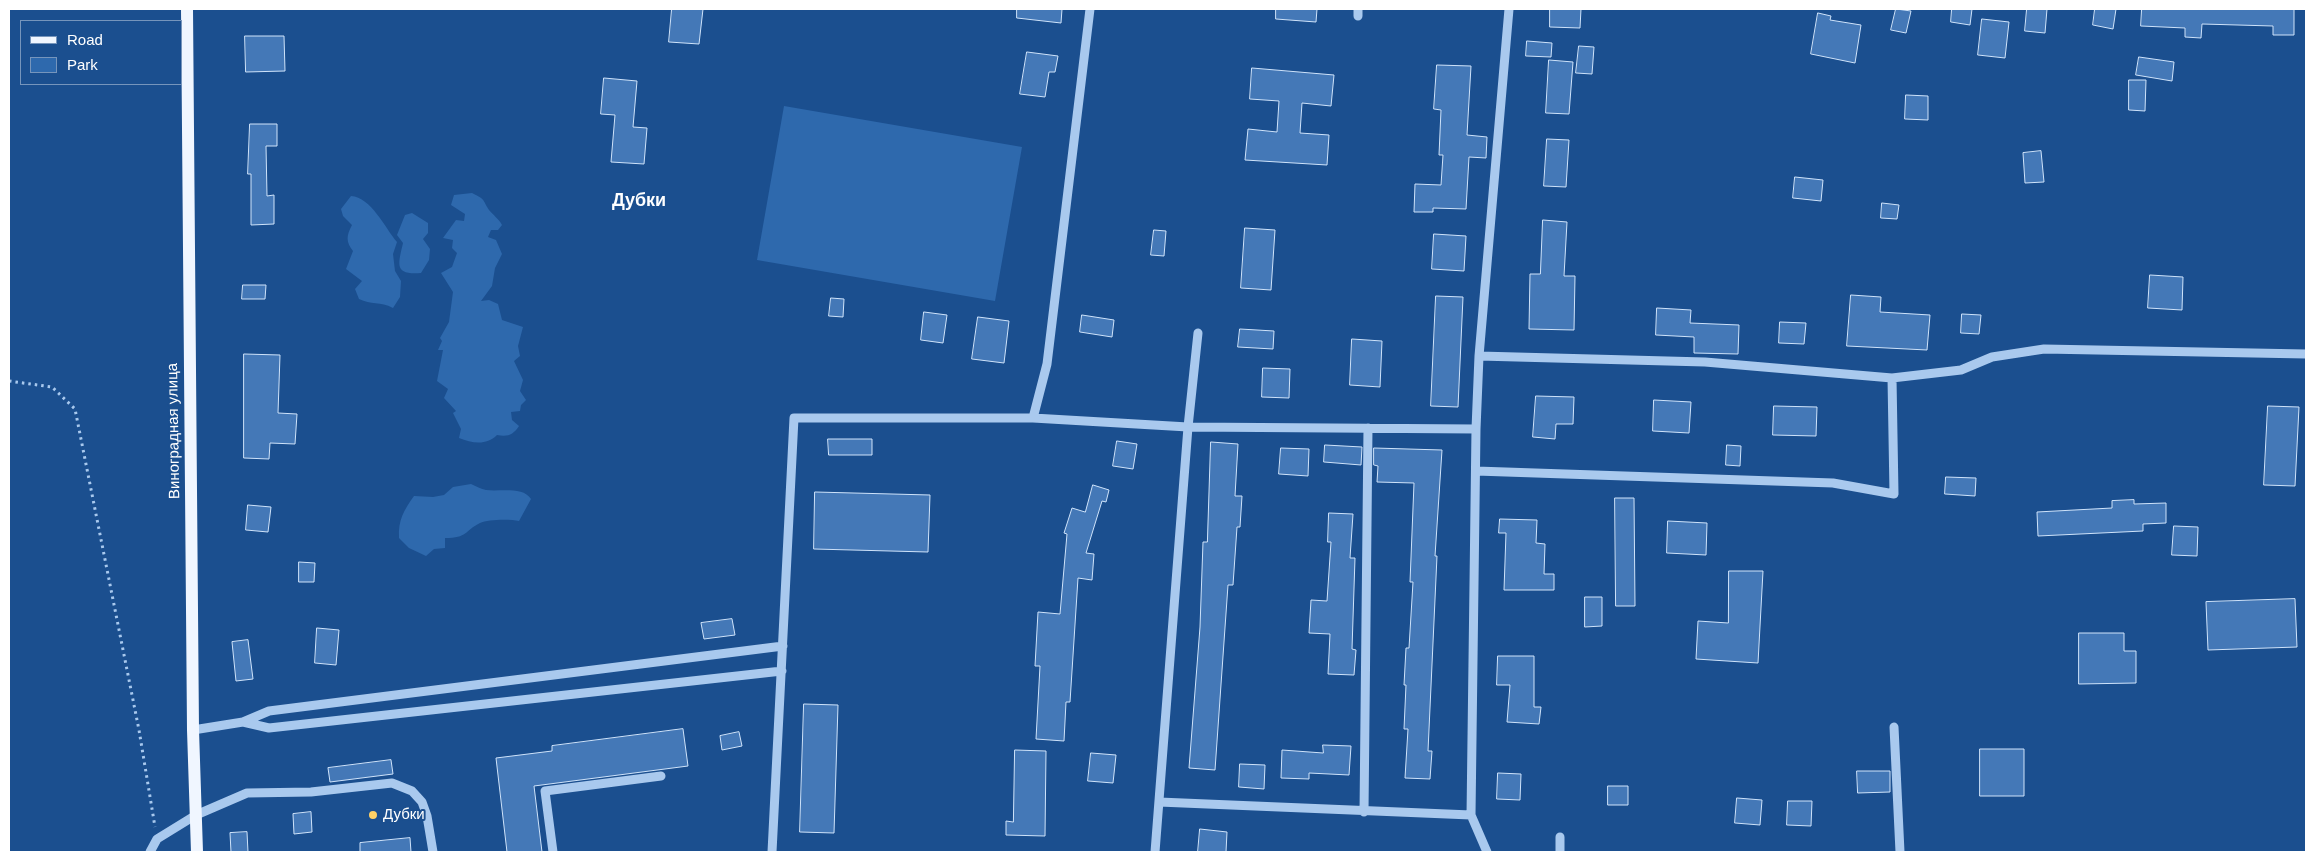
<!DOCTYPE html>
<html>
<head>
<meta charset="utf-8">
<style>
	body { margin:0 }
	#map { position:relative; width:2315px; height:861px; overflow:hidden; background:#1b4f8f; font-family:Arial,sans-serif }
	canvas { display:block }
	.frame { position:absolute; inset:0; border:10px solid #fff; pointer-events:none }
	.legend { position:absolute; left:20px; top:20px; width:162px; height:65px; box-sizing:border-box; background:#1b4f8f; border:1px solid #7695bc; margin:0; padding:6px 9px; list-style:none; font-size:15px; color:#fff }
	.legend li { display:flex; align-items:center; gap:10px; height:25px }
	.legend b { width:25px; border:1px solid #7695bc }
</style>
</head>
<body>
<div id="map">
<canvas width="2315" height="861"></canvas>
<div class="frame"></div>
<ul class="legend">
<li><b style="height:6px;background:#f0f6ff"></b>Road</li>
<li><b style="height:14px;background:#2e69ad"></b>Park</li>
</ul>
</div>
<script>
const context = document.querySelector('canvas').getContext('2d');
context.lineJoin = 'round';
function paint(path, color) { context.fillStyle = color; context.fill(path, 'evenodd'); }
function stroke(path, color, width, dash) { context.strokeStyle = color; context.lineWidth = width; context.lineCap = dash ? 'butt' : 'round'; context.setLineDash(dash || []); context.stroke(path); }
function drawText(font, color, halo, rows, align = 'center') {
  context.font = font + ' Arial,sans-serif'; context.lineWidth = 4; context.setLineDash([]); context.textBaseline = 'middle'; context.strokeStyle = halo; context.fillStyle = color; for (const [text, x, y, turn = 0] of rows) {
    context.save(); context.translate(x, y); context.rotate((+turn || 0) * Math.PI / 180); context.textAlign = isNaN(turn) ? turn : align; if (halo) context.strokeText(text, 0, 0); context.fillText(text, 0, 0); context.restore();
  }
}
paint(new Path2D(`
	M784 106 1022 147 995 301 757 260Z
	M472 193C486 200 482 199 489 210 493 215 499 219 502 225L498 230H491L488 237 496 240 502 254 495 268 492 286 481 301 489 300 498 304 502 320 523 327 518 346 520 356 514 361 523 380 520 391 526 400 521 405 520 411 511 412 512 420 519 426C513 435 508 437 497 435 486 446 472 443 459 438L461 429 453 413 456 411 444 398 448 389 437 381 443 350H438L442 341 440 338 449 322 453 292 441 273 452 267 457 253 452 248 453 240 443 238 456 220 464 221 465 214 451 205 454 195Z
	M351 196C371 197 385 228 397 242L393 254 395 271 401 281 400 297 393 308C380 301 371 305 359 299L355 289 362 281 346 269 353 251C346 242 346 236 352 225L343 216 341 209Z
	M412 213 428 223V233L423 239 430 249 429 260 421 273C394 275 398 265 403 243L397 235 405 215Z
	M471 484C476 486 481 489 486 490 499 492 523 486 531 499L519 521C511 519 488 519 480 523 464 531 468 538 445 538V548L434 549 426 556 409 548 399 538C398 520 404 510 414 496L433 497 444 495 453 487Z`), '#2e69ad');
const building = new Path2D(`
	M672 9H703L699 44 669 42Z
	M1017 9H1062L1061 23 1017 18Z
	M1276 9H1317L1316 22 1276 19Z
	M1550 9H1581L1580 28 1550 27Z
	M1896 9 1911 11 1906 33 1891 30Z
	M1952 9H1972L1970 25 1951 22Z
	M2027 9H2047L2045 33 2025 31Z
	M2095 9H2116L2113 29 2093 25Z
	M2142 9H2294V35H2273V26L2202 24 2201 38 2185 37V28L2141 26Z
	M1818 13 1831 16 1830 20 1861 25 1855 63 1811 54Z
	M1982 19 2009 22 2005 58 1978 55Z
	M245 36H284L285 71 246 72Z
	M1527 41 1552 43 1551 57 1526 56Z
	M1579 46 1594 47 1592 74 1576 73Z
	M1027 52 1058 56 1055 72H1049L1045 97 1020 94Z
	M2139 57 2174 62 2172 81 2136 75Z
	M1549 60 1573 62 1569 114 1546 113Z
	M1437 65 1471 66 1467 135 1487 137 1486 158 1469 157 1466 209 1433 208V212H1414L1415 184 1441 185 1443 155H1439L1441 110 1434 109Z
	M1252 68 1334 75 1331 106 1302 103 1300 133 1329 135 1327 165 1245 160 1248 129 1277 132 1279 101 1250 99Z
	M604 78 637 81 633 127 647 128 644 164 611 162 615 115 601 114Z
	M2129 80H2146L2145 111 2129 110Z
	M1906 95 1928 96V120L1905 119Z
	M250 124H277V146H266L267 196 274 195V224L251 225V174H248Z
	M1547 139 1569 140 1566 187 1544 186Z
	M2041 151 2044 182 2025 183 2023 153Z
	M1795 177 1823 180 1821 201 1793 198Z
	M1882 203 1899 205 1897 219 1881 218Z
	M1543 220 1567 222 1564 276H1575L1574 330 1529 329 1530 274H1540Z
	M1245 228 1275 230 1271 290 1241 288Z
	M1154 230 1166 231 1164 256 1151 255Z
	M1434 234 1466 236 1464 271 1432 269Z
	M2150 275 2183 277 2182 310 2148 308Z
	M243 285H266L265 299H242Z
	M1851 295 1881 297 1880 312 1930 315 1927 350 1847 346Z
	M1436 296 1463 297 1458 407 1431 406Z
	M831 298 844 299 843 317 829 316Z
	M1657 308 1691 310 1690 323 1739 325 1738 354 1694 353V337L1656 335Z
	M924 312 947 315 943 343 921 340Z
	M1962 314 1981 315 1979 334 1961 333Z
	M1082 315 1114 320 1112 337 1080 332Z
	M978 317 1009 321 1004 363 972 359Z
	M1780 322 1806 323 1804 344 1779 343Z
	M1240 329 1274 331 1273 349 1238 347Z
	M1352 339 1382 341 1380 387 1350 385Z
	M244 354 280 355 278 413 297 414 295 444 270 443 269 459 244 458Z
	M1263 368 1290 369 1289 398 1262 397Z
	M1536 396 1574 397 1573 424H1556L1555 439 1533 437Z
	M1654 400 1691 402 1689 433 1653 431Z
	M1774 406 1817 407 1816 436 1773 435Z
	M2268 406 2299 407 2295 486 2264 485Z
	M828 439H872V455H829Z
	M1117 441 1137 444 1133 469 1113 466Z
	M1211 442 1238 444 1235 496H1242L1240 527H1237L1233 585H1228L1215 770 1189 768 1200 627 1203 542H1207Z
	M1325 445 1362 447 1361 465 1324 462Z
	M1727 445 1741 446 1740 466 1726 465Z
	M1281 448 1309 449 1308 476 1279 474Z
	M1374 448 1442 450 1435 556H1437L1428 751H1432L1430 779 1405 778 1408 729H1404L1406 685H1404L1406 648H1409L1413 582H1410L1414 483 1377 482 1378 466 1374 465Z
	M1946 477 1976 478 1975 496 1945 494Z
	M1093 485 1109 490 1106 502 1102 501 1086 553 1094 554 1092 580 1078 578 1070 702H1066L1064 741 1036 739 1040 666H1035L1038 612 1060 614 1067 534 1064 533 1072 508 1085 512Z
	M815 492 930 495 928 552 814 549Z
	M1615 498H1634L1635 606H1616Z
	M2134 500V504L2166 503V523L2143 524V531L2038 536 2037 512 2112 508V501Z
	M248 505 271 507 268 532 246 530Z
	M1329 513 1353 514 1350 558H1355L1352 649 1356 650 1354 675 1328 674 1330 634 1309 633 1311 600 1327 601 1331 542H1328Z
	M1500 519 1537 520 1536 543 1545 544 1544 574H1554V590H1504L1506 533H1499Z
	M1668 521 1707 523 1706 555 1667 553Z
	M2174 526 2198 527 2197 556 2172 555Z
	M299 562 315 563 314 582H299Z
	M1729 571H1763L1758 663 1696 659 1698 621 1728 623Z
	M1585 597H1602V626L1585 627Z
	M2295 599 2297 647 2208 650 2206 602Z
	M732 619 735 635 704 639 701 623Z
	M317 628 339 630 336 665 315 663Z
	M2079 633H2124V651H2136V683L2079 684Z
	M248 640 253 679 236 681 232 642Z
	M1498 656H1534V707H1541L1539 724 1507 722 1510 685H1497Z
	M804 704 838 705 834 833 800 832Z
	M683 729 688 766 534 786 542 852H507L496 758 552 751V746Z
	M739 732 742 746 722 750 720 736Z
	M1323 745 1351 746 1349 775 1309 773V779L1281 778 1282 750 1323 753Z
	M1980 749H2024V796H1980Z
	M1015 750 1046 751 1045 836 1006 835V821L1013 822Z
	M1091 753 1116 755 1113 783 1088 781Z
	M391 760 393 774 330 782 328 768Z
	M1240 764 1265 765 1264 789 1239 787Z
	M1857 771H1890V792L1858 793Z
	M1498 773 1521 774 1520 800 1497 799Z
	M1608 786H1628V805H1608Z
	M1737 798 1762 800 1760 825 1735 823Z
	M1788 801H1812L1811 826 1787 825Z
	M311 812 312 832 294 834 293 814Z
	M1200 829 1227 832 1226 852H1198Z
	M247 832 248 852H231L230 833Z
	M410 838 411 852H360V843Z`);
paint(building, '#4478b7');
stroke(building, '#cfe3fa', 1);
stroke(new Path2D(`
	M9 381 52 387 75 409 139 730 155 827`), '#a9c9ee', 3, [2.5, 4]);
stroke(new Path2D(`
	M1358 16V9
	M1479 356 1705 362 1892 378
	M1033 418 1047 364 1090 9
	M1476 471 1833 483 1894 494 1892 378 1961 370 1992 357 2044 349 2306 354
	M243 722 269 728 782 671
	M1894 727 1900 852
	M193 730 243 722 269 711 783 646
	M1159 802 1471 815 1476 429 1479 356 1509 9
	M1364 812 1368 428
	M1471 815 1487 852
	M1560 837V852
	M150 852 157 839 196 815 247 793 311 792 392 783 412 791 422 802 427 816 433 852
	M553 852 545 791 661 776
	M772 852 794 418H1033L1188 427 1476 429
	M1155 852 1188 427 1198 333`), '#a9c9ee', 9);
stroke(new Path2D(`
	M187 9 193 730 197 852`), '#f0f6ff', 12);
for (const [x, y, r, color] of [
	[373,815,5,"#ffd166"]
]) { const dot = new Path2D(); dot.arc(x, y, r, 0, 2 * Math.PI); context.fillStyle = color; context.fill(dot); stroke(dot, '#1b4f8f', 2); }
drawText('15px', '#fff', '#1b4f8f', [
	["Виноградная улица",174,431,-91]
]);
drawText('15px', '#fff', '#1b4f8f', [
	["Дубки",383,815]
], 'left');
drawText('bold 18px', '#fff', '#1b4f8f', [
	["Дубки",639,201]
]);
</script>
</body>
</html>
